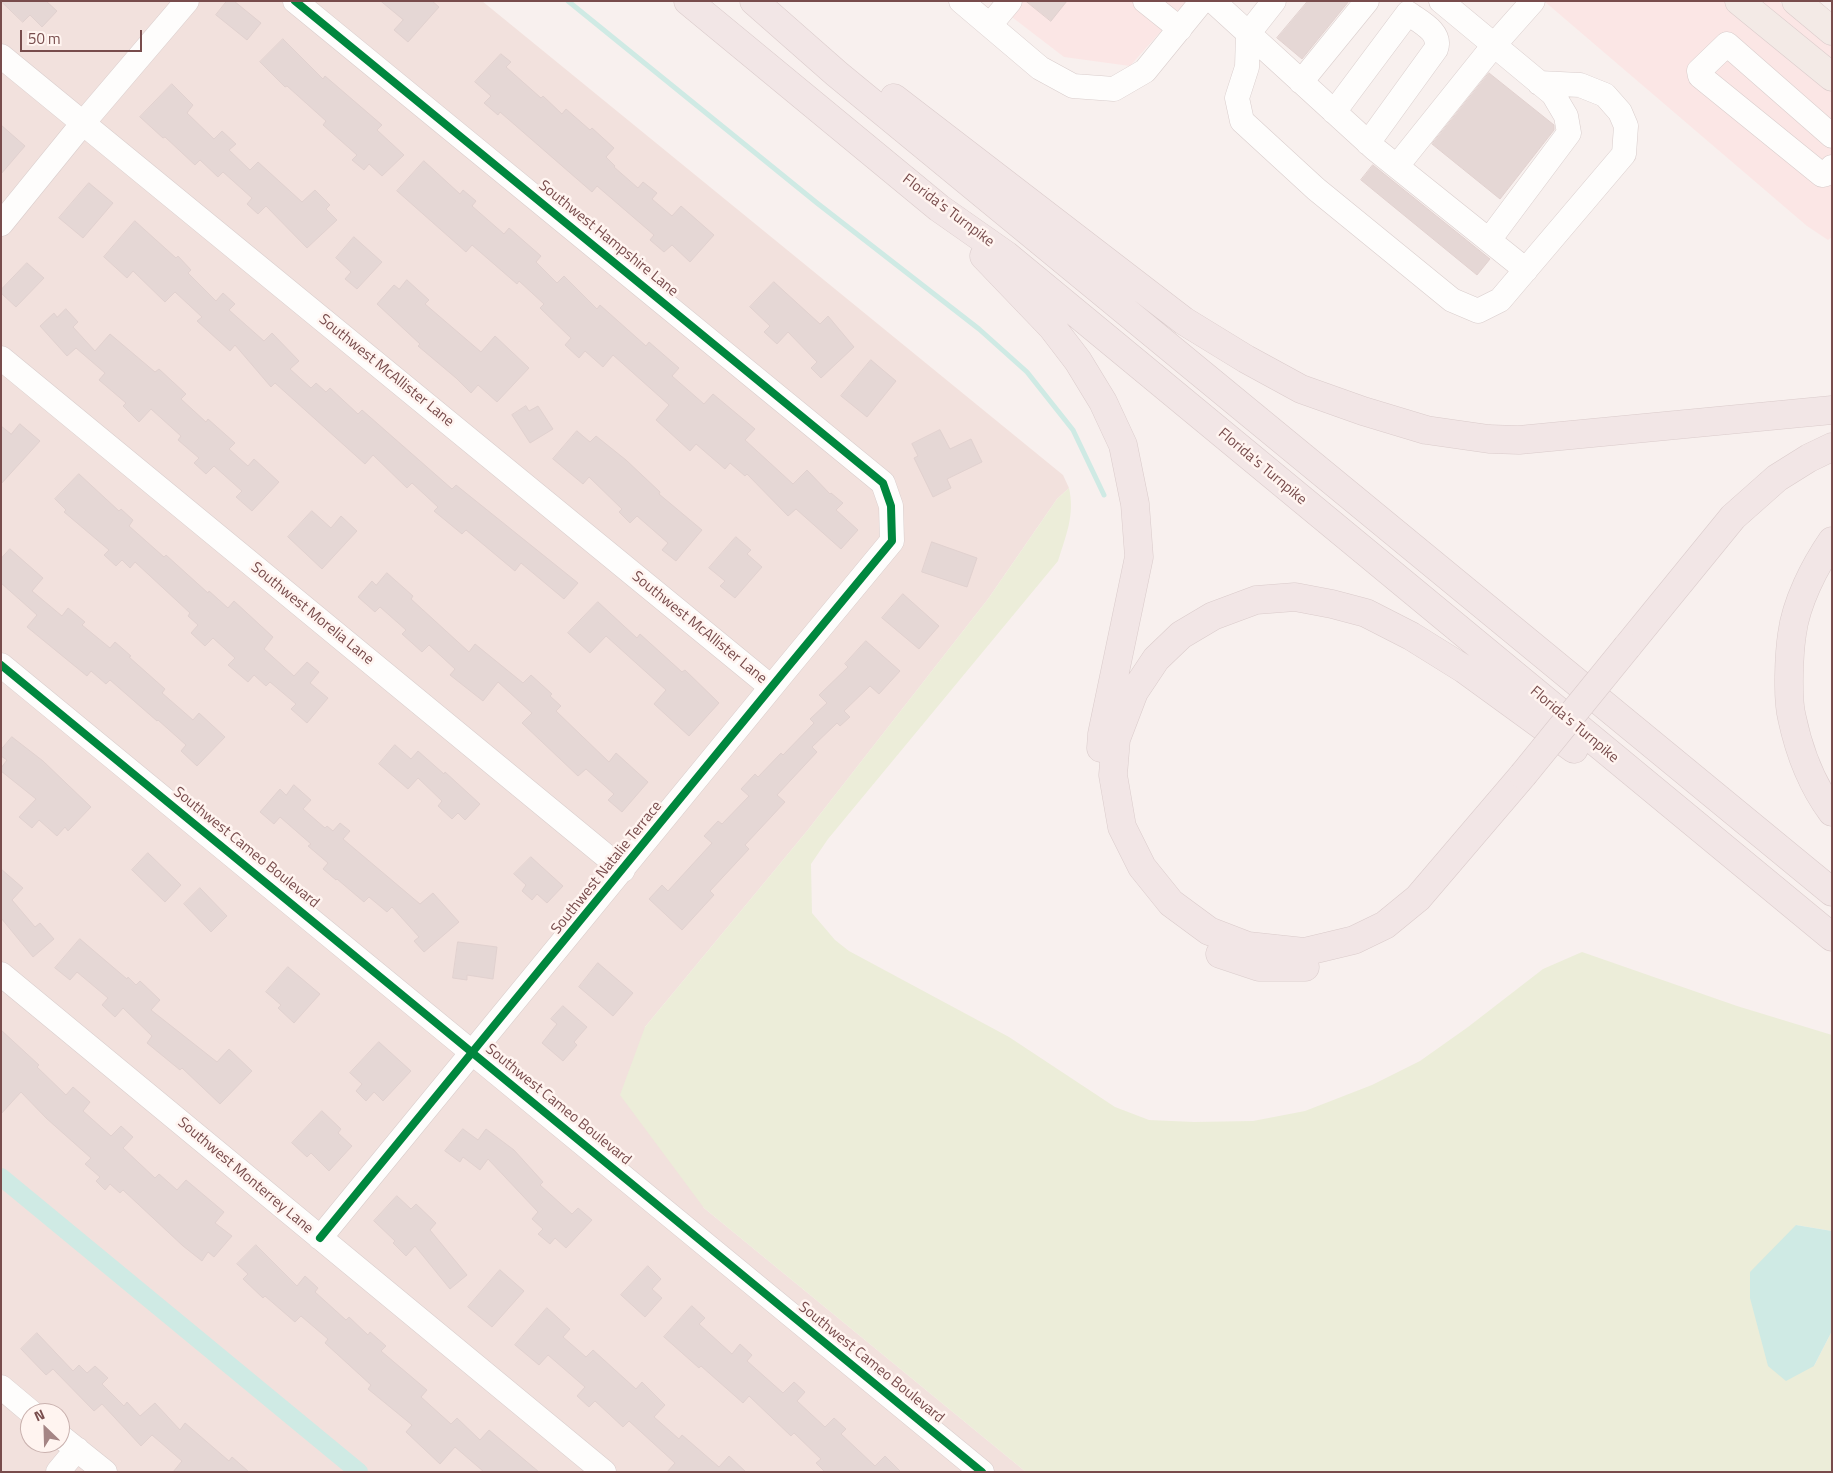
<!DOCTYPE html>
<html>
<head>
<meta charset="utf-8">
<style>
	body { margin:0 }
	#map { position:relative; width:1833px; height:1473px; overflow:hidden; background:#f8f0ee; font-family:"Titillium Web",sans-serif }
	canvas { display:block }
	.frame { position:absolute; inset:0; border:2px solid #784c4c; pointer-events:none }
	.north { position:absolute; left:20px; top:1403px; width:50px; height:50px; box-sizing:border-box; background:#fff4f0; border:1px solid #c9b1ae; border-radius:50%; rotate:336deg; font-size:14px; font-weight:700; line-height:20px; text-align:center; color:#784c4c }
	.north::after { content:''; display:block; margin:auto; width:18px; height:22px; background:#a58585; clip-path:polygon(50% 0,100% 100%,50% 72%,0 100%) }
	.scale { position:absolute; left:20px; top:30px; width:122px; height:22px; box-sizing:border-box; border:2px solid #784c4c; border-top:0; padding-left:6px; font-size:15px; line-height:18px; white-space:nowrap; color:#784c4c; -webkit-text-stroke:4px #fff4f0; paint-order:stroke }
</style>
</head>
<body>
<div id="map">
<canvas width="1833" height="1473"></canvas>
<div class="frame"></div>
<div class="north">N</div>
<div class="scale">50 m</div>
</div>
<script>
const context = document.querySelector('canvas').getContext('2d');
context.lineJoin = 'round';
function paint(path, color) { context.fillStyle = color; context.fill(path, 'evenodd'); }
function stroke(path, color, width, dash) { context.strokeStyle = color; context.lineWidth = width; context.lineCap = dash ? 'butt' : 'round'; context.setLineDash(dash || []); context.stroke(path); }
function drawText(font, color, halo, rows, align = 'center') {
  context.font = font + ' "Titillium Web",sans-serif'; context.lineWidth = 5; context.setLineDash([]); context.textBaseline = 'middle'; context.strokeStyle = halo; context.fillStyle = color; for (const [text, x, y, turn = 0] of rows) {
    context.save(); context.translate(x, y); context.rotate((+turn || 0) * Math.PI / 180); context.textAlign = isNaN(turn) ? turn : align; if (halo) context.strokeText(text, 0, 0); context.fillText(text, 0, 0); context.restore();
  }
}
paint(new Path2D(`
	M1 1H482L1063 475 1069 488 1057 499 988 599 807 831 645 1027 704 1208 1026 1472H1ZM30 1413H60V1443H30Z`), '#f2e1dd');
paint(new Path2D(`
	M991 1H1188L1130 66 1064 57Z
	M1544 1H1725L1832 88V237L1828 240 1807 226Z
	M1753 1H1778L1832 45V66Z`), '#fbe6e5');
paint(new Path2D(`
	M1069 488C1075 515 1066 535 1058 561L828 839 811 864 812 913 835 940 849 951 1009 1037 1115 1107 1149 1120 1194 1122 1253 1121 1305 1111 1372 1085 1420 1061 1468 1027 1543 969 1582 952 1737 1006 1832 1035V1231L1796 1225 1814 1366 1832 1331V1472H1026L704 1208 620 1095 645 1027 807 831 988 599 1057 499Z`), '#ecedd9');
paint(new Path2D(`
	M1796 1225 1832 1231V1331L1814 1366 1786 1381 1768 1366 1750 1298V1272Z`), '#cfeae4');
stroke(new Path2D(`
	M568 1 817 203 979 329 1027 372 1073 430 1104 495`), '#cfeae4', 5);
stroke(new Path2D(`
	M1 1177 359 1472`), '#cfeae4', 18);
const building = new Path2D(`
	M1 1H46L57 11 42 27 30 15 23 22Z
	M227 1H234L261 23 247 40 216 15Z
	M381 1H432L439 7 408 42 394 30 403 20Z
	M1026 1H1067L1051 21Z
	M1308 1H1349L1302 59 1277 38Z
	M283 39 323 79 325 76 382 125 377 130 404 155 382 176 369 164 364 170 352 160 357 155 323 125 326 121 287 86 285 87 260 62Z
	M501 54 511 62 506 67 541 98 543 96 562 114 566 109 590 130 592 128 614 148 606 157 615 166 614 167 638 188 643 182 657 193 652 199 672 216 681 206 714 235 690 262 672 245 664 252 650 240 654 235 597 186 592 192 500 112 498 115 484 103 491 96 475 82Z
	M1489 73 1554 125V130L1500 199 1432 144Z
	M172 84 193 105 187 113 214 139 222 131 236 144 229 150 250 170 258 162 302 202 315 190 330 205 326 209 337 220 307 248 266 206 258 214 247 204 252 198 223 172 218 177 200 160 195 165 165 137 163 138 140 117Z
	M1 125 25 146 1 174Z
	M424 161 460 194 463 190 476 201 472 206 504 234 509 228 541 256 536 262 557 283 564 276 597 309 600 305 646 346 649 342 679 368 672 376 704 404 713 394 755 429 745 440 793 484 807 470 830 494 831 493 843 503 836 510 858 530 841 549 796 509 788 516 747 474 745 476 730 463 725 469 696 444 690 451 656 420 669 405 613 355 603 367 585 351 579 358 565 345 571 338 540 308 544 304 519 281 517 284 472 245 466 252 397 191Z
	M1373 165 1490 259 1477 275 1361 180Z
	M89 183 113 203 83 238 59 218Z
	M135 221 176 258 178 256 191 270 188 273 216 301 223 293 235 304 229 310 264 341 272 333 299 361 290 369 311 388 316 383 326 392 330 388 358 414 362 410 452 489 456 485 578 583 564 599 521 563 515 571 466 530 462 534 434 511 438 507 412 483 407 488 373 455 365 464 275 383 271 387 235 345 230 351 197 321 202 317 175 292 165 302 133 271 127 278 104 257Z
	M354 237 382 262 357 289 345 279 351 272 336 258Z
	M27 263 44 278 16 307 1 293V290Z
	M407 280 429 300 425 304 481 352 495 336 529 368 497 402 478 385 471 393 456 378 418 346 420 344 377 304 394 285 399 289Z
	M774 282 820 324 828 316 854 347 821 378 811 368 817 362 788 332 777 344 764 332 770 326 750 307Z
	M66 309 78 322 73 327 95 351 110 334 155 372 159 369 186 394 181 399 206 422 208 419 235 443 229 449 248 466 254 459 279 482 252 511 236 497 242 491 214 466 206 474 194 463 199 458 178 440 181 436 151 409 139 422 123 406 126 403 99 380 105 373 76 348 67 356 40 326 54 313 57 317Z
	M871 360 896 381 867 417 841 396Z
	M526 406 529 411 538 406 553 429 530 443 512 415Z
	M20 424 40 441 1 484V426L11 434Z
	M940 430 950 449 971 439 982 462 947 479 951 488 933 497 914 458 918 456 912 444Z
	M577 431 590 442 596 436 626 460 660 492 659 494 702 530 676 561 662 550 668 543 637 516 630 523 619 512 622 509 589 477 583 484 553 459Z
	M79 474 119 511 121 509 133 520 129 526 164 557 166 555 208 593 209 591 228 608 234 601 273 637 264 649 294 676 307 662 319 672 310 683 328 698 307 723 291 709 296 704 270 682 266 686 254 675 248 682 228 665 235 658 213 638 205 646 191 633 198 625 188 616 190 613 135 562 130 568 122 560 116 566 104 555 109 550 64 512 66 510 55 499Z
	M312 511 331 528 341 516 357 531 322 569 288 537Z
	M736 537 751 550 747 554 762 567 735 598 720 586 725 581 709 568Z
	M932 542 977 558 967 587 922 572Z
	M10 549 43 578 32 591 62 616 68 608 85 622 82 625 110 648 115 642 131 656 129 657 165 689 162 693 185 713 193 720 199 713 225 737 197 766 181 751 186 745 158 720 157 721 110 680 106 684 91 671 87 676 27 627 37 615 1 583V559Z
	M387 573 413 596 411 599 469 652 475 644 523 683 531 675 552 694 550 696 561 706 556 711 609 762 616 753 648 782 622 812 608 800 614 794 586 769 578 776 522 723 532 713 498 682 483 701 450 675 455 669 429 645 422 652 402 634 406 630 380 607 375 612 358 597 372 581 376 585Z
	M903 594 939 626 919 649 882 618Z
	M598 602 637 638 640 634 682 672 685 670 719 703 689 736 654 704 666 690 606 636 590 653 568 633Z
	M866 641 900 671 879 694 870 686 844 711 850 717 840 726 837 723 812 747 817 752 777 795 785 802 745 845 749 849 710 891 714 895 682 930 649 899 662 885 668 891 712 843 704 836 718 821 722 824 749 796 741 789 755 774 758 777 781 753 783 755 814 723 810 719 827 703 819 695 848 667 845 664Z
	M12 737 43 761 91 807 68 831 65 827 57 836 39 820 32 828 19 817 36 799 1 771V768L7 760 1 756V750Z
	M395 745 411 759 418 751 444 774 445 772 480 804 465 820 458 813 452 819 438 806 442 801 418 778 408 789 379 764Z
	M294 785 311 800 303 809 325 828 327 826 333 831 340 823 350 831 343 839 420 904 433 893 459 922 424 952 414 941 419 937 392 907 387 912 369 897 364 902 337 879 336 880 323 869 328 863 308 846 311 844 280 817 274 824 260 812 280 789 286 795Z
	M148 853 181 885 165 902 132 870Z
	M531 857 563 886 547 903 537 894 532 900 522 891 526 885 514 874Z
	M1 869 23 888 12 900 35 927 40 923 54 939 33 957 1 918Z
	M200 888 227 916 211 932 184 904Z
	M80 939 127 979 128 977 136 985 140 981 160 1000 151 1010 217 1062 229 1049 252 1071 220 1104 182 1068 180 1070 147 1043 152 1036 123 1008 115 1017 102 1005 108 998 77 972 70 980 55 968Z
	M458 942 497 947 493 979 467 975V980L453 978Z
	M598 963 633 993 613 1016 579 987Z
	M288 967 320 994 294 1023 278 1008 281 1005 266 992Z
	M563 1006 587 1027 574 1042 577 1045 563 1061 542 1043 557 1024 551 1019Z
	M1 1030 39 1065 37 1067 66 1095 73 1087 90 1102 83 1111 111 1136 121 1126 133 1137 123 1148 155 1178 159 1174 177 1190 186 1180 224 1212 215 1223 232 1236 214 1257 208 1252 202 1261 183 1246 123 1190 120 1193 110 1184 105 1190 96 1181 100 1177 85 1164 91 1158 46 1118 21 1092 1 1114Z
	M379 1042 411 1071 383 1101 374 1092 366 1101 356 1091 362 1084 350 1073Z
	M322 1111 341 1129 338 1133 352 1146 329 1171 311 1153 307 1157 292 1143Z
	M463 1129 478 1140 486 1129 514 1150 543 1182 540 1185 572 1214 578 1208 592 1220 566 1248 555 1238 550 1244 538 1234 543 1229 532 1219 538 1212 488 1159 480 1170 463 1157 460 1162 445 1151Z
	M397 1196 411 1209 416 1204 436 1223 430 1230 467 1275 450 1289 415 1246 406 1256 393 1243 395 1241 374 1221Z
	M256 1245 297 1286 305 1276 318 1288 315 1292 346 1320 349 1317 368 1335 370 1332 386 1346 381 1351 427 1390 421 1397 451 1424 457 1418 480 1440 489 1430 539 1472H484L455 1447 440 1464 406 1432 412 1425 368 1389 371 1385 325 1343 328 1339 301 1316 295 1322 265 1296 263 1298 243 1279 248 1274 237 1264Z
	M648 1266 661 1279 652 1289 662 1298 645 1317 621 1295Z
	M500 1270 524 1291 492 1327 468 1307Z
	M692 1306 705 1318 699 1324 732 1354 740 1344 752 1355 747 1361 783 1393 794 1382 805 1392 797 1401 825 1427 834 1418 846 1429 841 1434 875 1466 885 1456 901 1472H825L816 1463 821 1459 794 1433 791 1436 749 1396 743 1403 701 1366 699 1368 664 1337Z
	M547 1308 570 1329 563 1337 586 1357 593 1350 636 1389 642 1382 665 1405 654 1417 679 1439 682 1435 719 1467 729 1456 746 1472H667L675 1463 629 1421 623 1427 595 1401 589 1407 577 1396 585 1387 548 1355 539 1365 515 1345Z
	M37 1333 73 1371 79 1365 87 1373 95 1366 108 1378 102 1384 124 1406 127 1402 140 1416 155 1403 180 1430 185 1423 229 1461 232 1457 249 1472H173L182 1461 152 1435 141 1446 102 1404 94 1411 53 1369 46 1375 21 1349Z`);
paint(building, '#e5d7d5');
stroke(building, '#e1d1cf', 1);
const minor = new Path2D(`
	M295 1 883 483 891 506 892 541C700 772 512 1006 320 1238
	M961 1 1040 68 1073 86 1114 89 1145 71 1202 1
	M1145 1 1180 29
	M1213 1 1375 149 1526 270
	M1274 1 1248 34 1247 67 1237 98 1242 121 1316 189 1452 300 1478 311 1500 300 1624 154 1626 126 1620 112 1605 95 1580 85 1539 83
	M1441 1 1553 94 1566 116 1569 133 1489 240
	M990 25 1010 1
	M1 56 771 687
	M1301 82 1367 1
	M1334 112 1408 13C1420 22 1442 32 1436 49L1368 143
	M1832 136 1727 44 1699 71 1700 76 1822 175 1826 174 1832 167
	M1397 166 1494 45 1533 1
	M1 224 83 123 187 1
	M1 358 623 870
	M1 665 982 1472
	M1 974 604 1472
	M1 1387 32 1413
	M60 1436 105 1472
	M58 1472 77 1449`);
const major = new Path2D(`
	M1739 1 1832 77
	M1796 1 1832 31`);
const highway = new Path2D(`
	M688 1 939 208 1006 255 1832 937
	M754 1 837 74 1832 892
	M894 98 1184 321 1246 359 1301 389 1363 411 1426 430 1489 439 1519 440 1832 410
	M984 256 1052 327 1078 361 1103 402 1123 445 1135 504 1139 557 1102 734 1101 748
	M1832 541C1814 567 1796 603 1792 634 1789 654 1787 699 1792 718 1799 751 1812 785 1832 812
	M1627 647 1733 517 1777 478 1809 458 1832 447
	M1523 775 1418 898 1385 925 1354 940 1304 952 1248 946 1209 931 1171 903 1142 867 1122 827 1113 775 1116 739 1134 692 1156 659 1181 635 1213 616 1256 600 1295 597 1332 604 1366 613 1411 636 1464 669 1574 749
	M1220 954 1259 967H1305`);
stroke(minor, '#d9cdcc', 25);
stroke(major, '#dacbcb', 29);
stroke(highway, '#dacbcb', 29);
stroke(minor, '#fefdfc', 24);
stroke(major, '#f3eae6', 28);
stroke(highway, '#f2e6e6', 28);
const highwayBridge = new Path2D(`
	M1523 775 1627 647`);
stroke(highwayBridge, '#dacbcb', 29, []);
stroke(highwayBridge, '#f2e6e6', 28);
stroke(new Path2D(`
	M295 1 883 483 891 506 892 541C700 772 512 1006 320 1238
	M1 665 982 1472`), '#00873e', 8);
drawText('15px', '#784c4c', '#fff4f0', [
	["Florida's Turnpike",948,211,37],
	["Southwest Hampshire Lane",608,239,39],
	["Southwest McAllister Lane",386,371,39],
	["Florida's Turnpike",1262,467,40],
	["Southwest Morelia Lane",312,614,39],
	["Southwest McAllister Lane",699,628,39],
	["Florida's Turnpike",1574,725,40],
	["Southwest Cameo Boulevard",246,848,39],
	["Southwest Natalie Terrace",607,868,-51],
	["Southwest Cameo Boulevard",558,1105,39],
	["Southwest Monterrey Lane",245,1176,40],
	["Southwest Cameo Boulevard",871,1363,39]
]);
</script>
</body>
</html>
